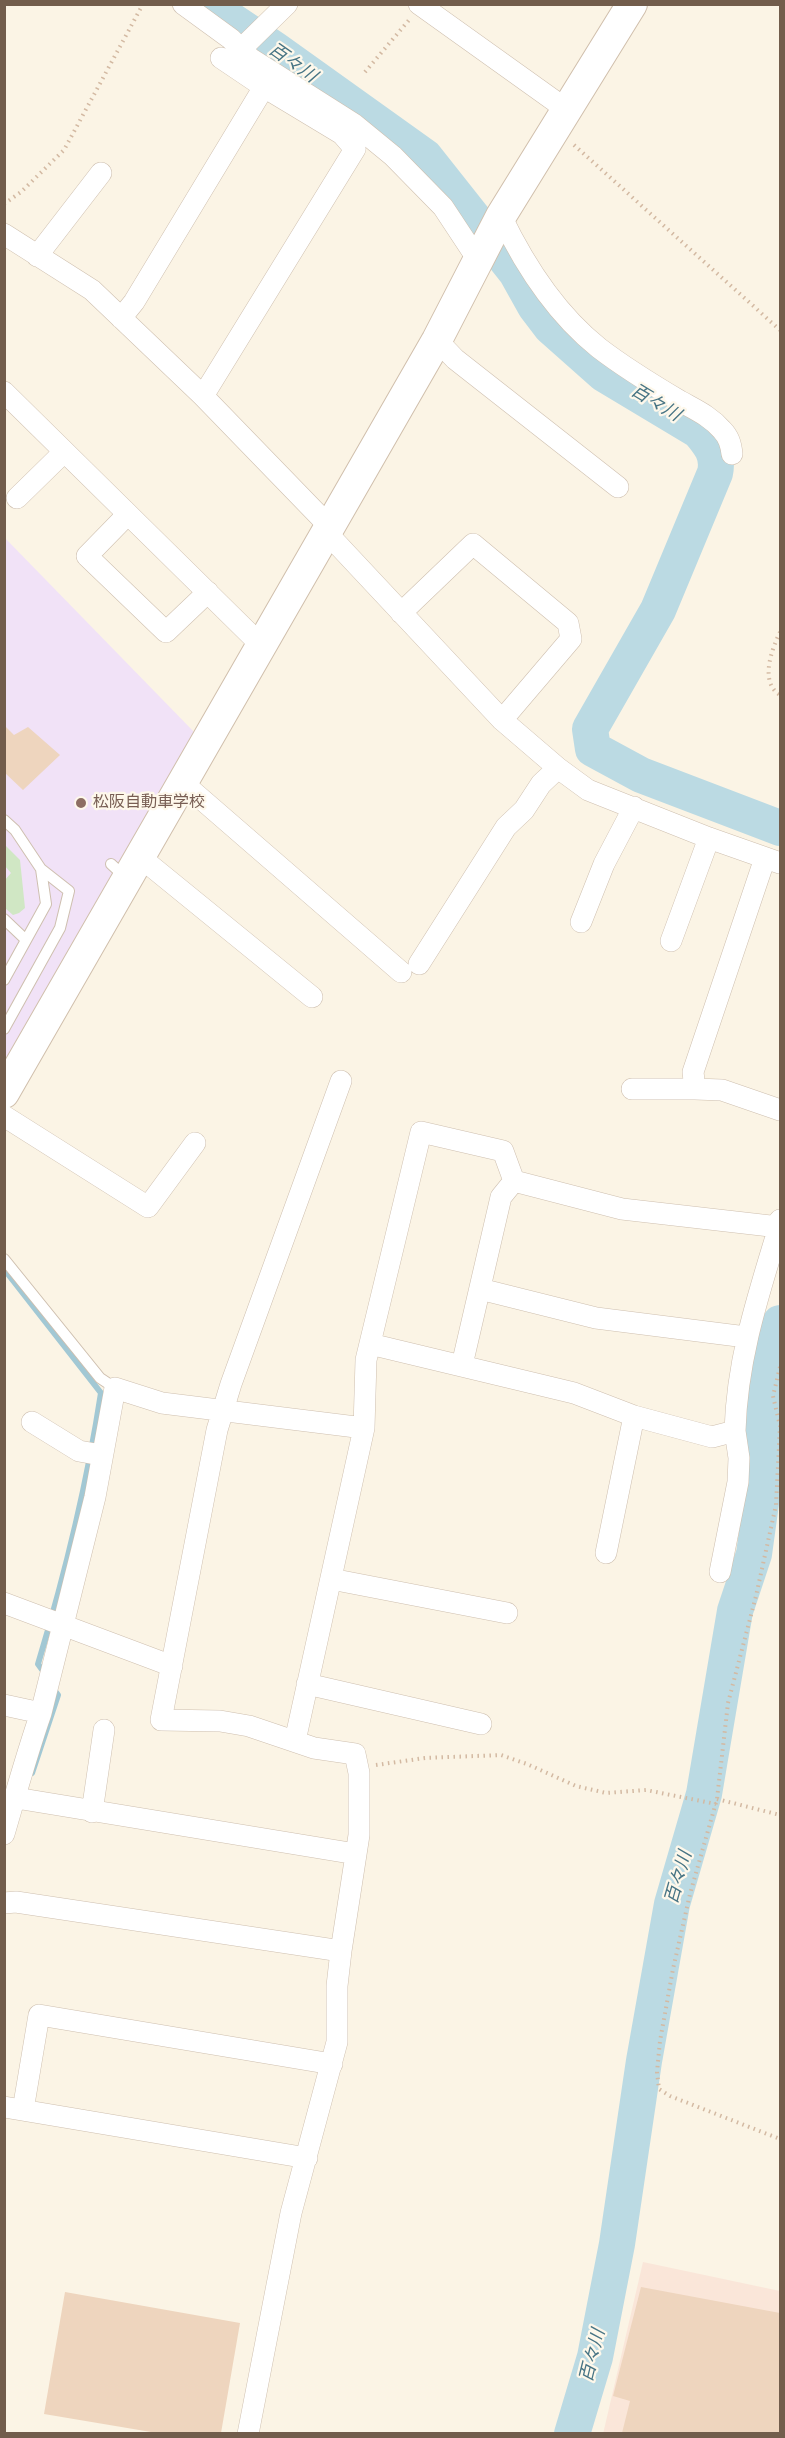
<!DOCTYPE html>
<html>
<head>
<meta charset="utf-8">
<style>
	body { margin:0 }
	#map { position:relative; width:785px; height:2438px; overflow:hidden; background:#fbf4e5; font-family:"Source Sans 3",sans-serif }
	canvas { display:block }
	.frame { position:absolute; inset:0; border:6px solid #725d4c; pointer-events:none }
</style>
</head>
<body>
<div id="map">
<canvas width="785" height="2438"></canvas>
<div class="frame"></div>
</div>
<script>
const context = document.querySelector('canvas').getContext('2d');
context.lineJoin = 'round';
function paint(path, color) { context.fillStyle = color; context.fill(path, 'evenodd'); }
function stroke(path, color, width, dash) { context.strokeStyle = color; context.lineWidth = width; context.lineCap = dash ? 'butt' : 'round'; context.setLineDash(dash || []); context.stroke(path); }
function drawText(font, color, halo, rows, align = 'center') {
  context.font = font + ' "Source Sans 3","Noto Sans JP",sans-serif'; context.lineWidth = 4.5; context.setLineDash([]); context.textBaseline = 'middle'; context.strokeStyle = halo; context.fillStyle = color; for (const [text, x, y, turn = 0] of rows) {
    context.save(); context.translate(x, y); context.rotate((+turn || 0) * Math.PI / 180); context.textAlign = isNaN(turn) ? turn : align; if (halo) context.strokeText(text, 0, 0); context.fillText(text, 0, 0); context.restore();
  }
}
paint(new Path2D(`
	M643 2262 780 2291V2433L603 2434Z`), '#fae6d9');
paint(new Path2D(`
	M5 538 197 735 5 1065Z`), '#f1e2f7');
paint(new Path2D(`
	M4 844 20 860 25 908 19 913 13 915 5 908V880L11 873 5 866Z`), '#d0e7c4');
stroke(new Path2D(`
	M4 1269 101 1393C87 1485 65 1575 38 1664L46 1675
	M32 1773 58 1695 52 1687`), '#a2c8d4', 6);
stroke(new Path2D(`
	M207 4 274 49 425 157 516 272 535 306 551 327 604 374 699 431C710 444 719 455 715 473L658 610 590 729 593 749 641 775 780 828
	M572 2434 595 2357 617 2244 644 2061 672 1904 704 1794 735 1611 754 1554 765 1474 762 1423 766 1374 780 1323`), '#bbdae3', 36);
paint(new Path2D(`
	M4 725 14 735 28 727 60 755 23 790 4 772Z
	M641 2287 780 2313V2433H622L630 2401 613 2396Z
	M65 2292 240 2323 221 2433H157L44 2414Z`), '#eed5be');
const lane = new Path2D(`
	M4 820 15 830 41 869 46 904 4 980
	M111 864 125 877
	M4 919 26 940
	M4 1029 60 928 69 891 41 869
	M4 1259 100 1378 115 1388`);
const street = new Path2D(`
	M183 4 231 39 250 58 354 124 393 156 443 207 478 260
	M419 4 556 102 564 114
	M240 50 287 4
	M221 58 264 87
	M501 216C525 266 555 313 599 348 625 368 653 385 680 401 696 410 710 416 722 430 729 437 731 444 732 454
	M4 234 92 290 203 396 329 526
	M37 256 101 173
	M121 318 134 302 264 87 342 134 355 149 203 396
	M437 340 455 359 618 487
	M4 392 262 646
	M17 498 64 452
	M128 514 87 556 166 632 208 592
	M326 532 502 720 558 768 588 790 709 838 780 863
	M401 613 473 544 568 623 571 639 502 720
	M183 783 401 972
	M140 857 312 997
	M765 858 693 1072 695 1089 722 1090 780 1110
	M581 922 604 864 634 807
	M671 941 709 838
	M419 964 506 827 524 810 541 784 558 768
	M632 1089H695
	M4 1116 148 1207 195 1143
	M480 1289 596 1318 746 1337
	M370 1344 574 1393 634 1416 712 1437 735 1431C737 1359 758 1296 779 1227
	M462 1365 501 1197 514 1181
	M32 1422 79 1451 101 1455
	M606 1553 634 1416
	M720 1572 738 1482 739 1458 735 1431
	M331 1579 507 1613
	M4 1603 172 1666
	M307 1684 481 1724
	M4 1705 41 1713 95 1497 115 1388 162 1403 364 1428
	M295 1741 364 1428 366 1360 421 1132 503 1151 514 1181 622 1209 779 1227 780 1220
	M16 1798 356 1854
	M92 1812 104 1730
	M4 1834C16 1793 27 1753 41 1713
	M4 1903 16 1902 341 1951
	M4 2107 307 2158
	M23 2110 39 2015 332 2064
	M248 2434 291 2213 337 2042V1986L341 1951 359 1835V1773L355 1754 314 1748 249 1726 220 1721 161 1720 217 1430 231 1384 341 1081`);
const secondary = new Path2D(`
	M4 1093 437 340 501 216 632 4`);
stroke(lane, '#cebfaf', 12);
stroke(street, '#cebfaf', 22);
stroke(secondary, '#d0bfac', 32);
stroke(new Path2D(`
	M365 72 409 20
	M574 145 780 330
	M4 204 21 192 64 150 143 4
	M780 632C772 649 759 682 780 695
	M780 1367 773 1396 780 1426 776 1505 756 1596 728 1703 717 1799 690 1894 673 1969 660 2041 657 2072 659 2089 670 2096 780 2139
	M376 1765 425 1758 501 1755 527 1764 576 1786 606 1793 646 1790 716 1804
	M717 1799 780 1815`), '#d3b9a2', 4, [1.5, 4.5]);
stroke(lane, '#fff', 10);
stroke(street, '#fff', 21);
stroke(secondary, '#fff', 30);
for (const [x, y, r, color] of [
	[81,803,6,"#8d6e63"]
]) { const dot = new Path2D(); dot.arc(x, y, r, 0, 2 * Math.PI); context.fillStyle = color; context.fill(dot); stroke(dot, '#fef8eb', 2); }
drawText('16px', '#785e54', '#fef8eb', [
	["松阪自動車学校",93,803]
], 'left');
drawText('italic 18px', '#477484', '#fef8eb', [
	["百々川",292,64,35],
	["百々川",655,404,31],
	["百々川",680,1878,-74],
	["百々川",594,2356,-76]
]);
</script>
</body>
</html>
